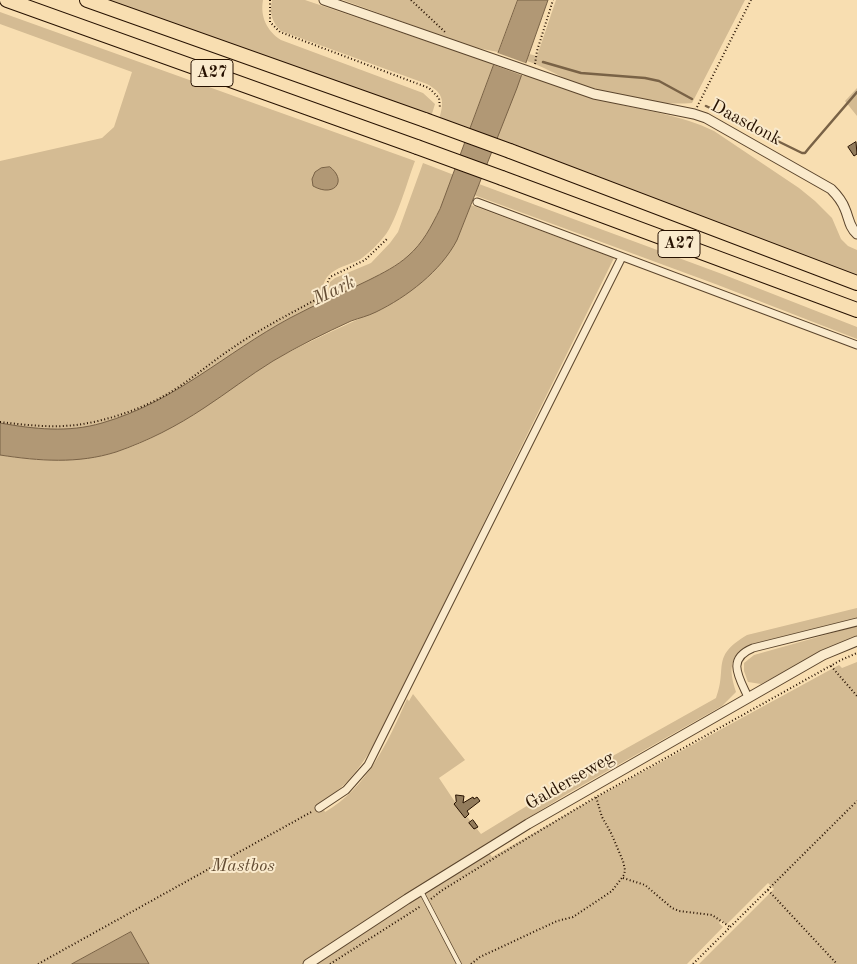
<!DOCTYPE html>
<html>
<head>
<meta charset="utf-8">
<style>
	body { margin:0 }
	canvas { display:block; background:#f8deb1 }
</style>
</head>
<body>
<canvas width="857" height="964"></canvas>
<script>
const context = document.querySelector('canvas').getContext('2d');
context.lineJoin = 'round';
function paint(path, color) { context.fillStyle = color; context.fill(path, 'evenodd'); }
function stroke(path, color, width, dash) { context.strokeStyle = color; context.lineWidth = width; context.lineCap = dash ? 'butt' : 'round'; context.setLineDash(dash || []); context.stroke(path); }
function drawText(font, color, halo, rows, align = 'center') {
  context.font = font + ' "Old Standard TT",serif'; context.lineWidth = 4; context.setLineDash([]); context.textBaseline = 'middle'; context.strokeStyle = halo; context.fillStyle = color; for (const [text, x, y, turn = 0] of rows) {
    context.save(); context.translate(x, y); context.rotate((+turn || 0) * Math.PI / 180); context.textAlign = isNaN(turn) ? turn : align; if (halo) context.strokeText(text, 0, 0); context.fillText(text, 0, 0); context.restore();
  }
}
paint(new Path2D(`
	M105 0H263C260 17 267 31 281 40L423 93 435 104 431 117Z
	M272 0H305L494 64 469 131 439 120C444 102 445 94 427 84L281 31C272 23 269 12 272 0Z
	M343 0H518L498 52 472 47Z
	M556 0H745L692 103C653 106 609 97 572 82 557 75 542 66 527 61L529 54 537 56Z
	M0 12 415 161C408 179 395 227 382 239 376 246 367 255 359 260 349 265 336 267 328 276 323 281 323 290 318 296L321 299 328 292 330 282 335 278 371 263 390 243 398 232 423 163 454 175C446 195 433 230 419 246 387 280 330 297 290 318 221 356 160 416 79 428 53 431 26 428 0 423V161L102 138 114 127 132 72 0 24Z
	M522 73C551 83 581 94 610 102 645 111 682 115 714 131L799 188 815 201 832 218 841 239 848 246 857 250V277L496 141Z
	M857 88V116L845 101Z
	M479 184 722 274 857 327V339L718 285 474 195Z
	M471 205 614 258 380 734C365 761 348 787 321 802L325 812C367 788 388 742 407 699L409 701 413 694 465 760 439 778 453 799 481 834 561 785 716 698C728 667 710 657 747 635L857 608V619L751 645C728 658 729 669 736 692L722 706 567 794 484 845 492 857 595 798 839 665 842 668 857 662V964H699L774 889 768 883 726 925 722 920 719 923 723 927 687 964H0V455C38 461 75 463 113 453 175 435 219 393 273 361 326 330 386 314 431 273 454 252 460 232 471 205Z
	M857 626V637L811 658 761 684 748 682 744 671V663L754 655Z`), '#d4bb93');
const water = new Path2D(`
	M518 0H548L517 88 457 240C441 271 407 297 376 312 368 316 359 318 351 321 325 333 298 346 273 361 250 375 227 393 204 408 177 426 148 441 116 452 78 464 39 461 0 455V423C34 429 68 433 102 423 175 402 225 353 290 318 316 304 343 293 369 280 383 273 397 266 408 256 423 243 431 227 440 209Z
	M330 167C348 181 334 198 313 186L312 179 315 172 321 168Z
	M131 932 149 964H72Z`);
paint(water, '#b19875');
stroke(water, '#796246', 1);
paint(new Path2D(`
	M495 52 528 64 524 76 491 64Z`), '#f8deb1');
stroke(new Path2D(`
	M543 62 581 73 645 78 659 81 692 99
	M706 106 802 153H805L809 148 857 92`), '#796246', 2.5);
const building = new Path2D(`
	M856 142 857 154 854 156 848 147Z
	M456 795 464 796 463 803 473 797 474 799 477 797 480 801 467 811 469 814 465 818 454 804 456 802Z
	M473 820 478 827 474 829 469 823Z`);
paint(building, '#937c5c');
stroke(building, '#261100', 1);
const service = new Path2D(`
	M421 891 459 964`);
const minor = new Path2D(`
	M477 202 857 345
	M748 697C739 677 726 659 753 648L857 622
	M319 808 346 790 368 765 622 257`);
const tertiary = new Path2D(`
	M324 0 594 94 694 114 706 118 831 189C837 195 842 201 845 209 849 218 849 227 857 234
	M308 964 407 899 528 824 823 655 857 641`);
const motorway = new Path2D(`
	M7 0 417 147
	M87 0 425 120
	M510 151 857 283
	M502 178 857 310`);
stroke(service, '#5a442c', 5.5);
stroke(minor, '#5a442c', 9);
stroke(tertiary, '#5a442c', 11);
stroke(motorway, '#261100', 16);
stroke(new Path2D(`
	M270 0V22L280 32 429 88 439 98 440 108
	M411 0 445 32
	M535 64 537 51 553 0
	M697 107 751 0
	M0 422C25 425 51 428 76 425 107 421 142 409 169 393 191 380 210 363 231 349 258 330 288 315 317 299L323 293 330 277 365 260 388 238
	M831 666 857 696
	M623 878 645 885 672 908 679 911 712 915 730 927
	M768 890 837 964
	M431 899 441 891 491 860 596 797 841 660 857 653
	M38 964 313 811
	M330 964 421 906
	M471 964 480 957 557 921 573 917 612 891 624 875 625 870 623 861 611 833 602 817 596 797
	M693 964 857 801`), '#261100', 2, [1, 2.5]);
stroke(service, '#faeacc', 4);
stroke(minor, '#faeacc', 7);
stroke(tertiary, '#faeacc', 9);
stroke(motorway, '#f8deb1', 14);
const motorwayBridge = new Path2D(`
	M425 120 510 151
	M417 147 502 178`);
stroke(motorwayBridge, '#261100', 16, []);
stroke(motorwayBridge, '#f8deb1', 14);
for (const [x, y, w] of [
	[212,73,42],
	[679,244,42]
]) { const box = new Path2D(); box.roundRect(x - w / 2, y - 13.5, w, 27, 4); context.fillStyle = '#faeacc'; context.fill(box); stroke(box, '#261100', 1); }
drawText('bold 16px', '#261100', null, [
	["A27",212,73],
	["A27",679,244]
]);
drawText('18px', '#261100', '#faeacc', [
	["Daasdonk",746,123,28],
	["Galderseweg",570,781,-30]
]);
drawText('italic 18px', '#634c33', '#faeacc', [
	["Mastbos",243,866]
]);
drawText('italic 19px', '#654e35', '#faeacc', [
	["Mark",334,291,-26]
]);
</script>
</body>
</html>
